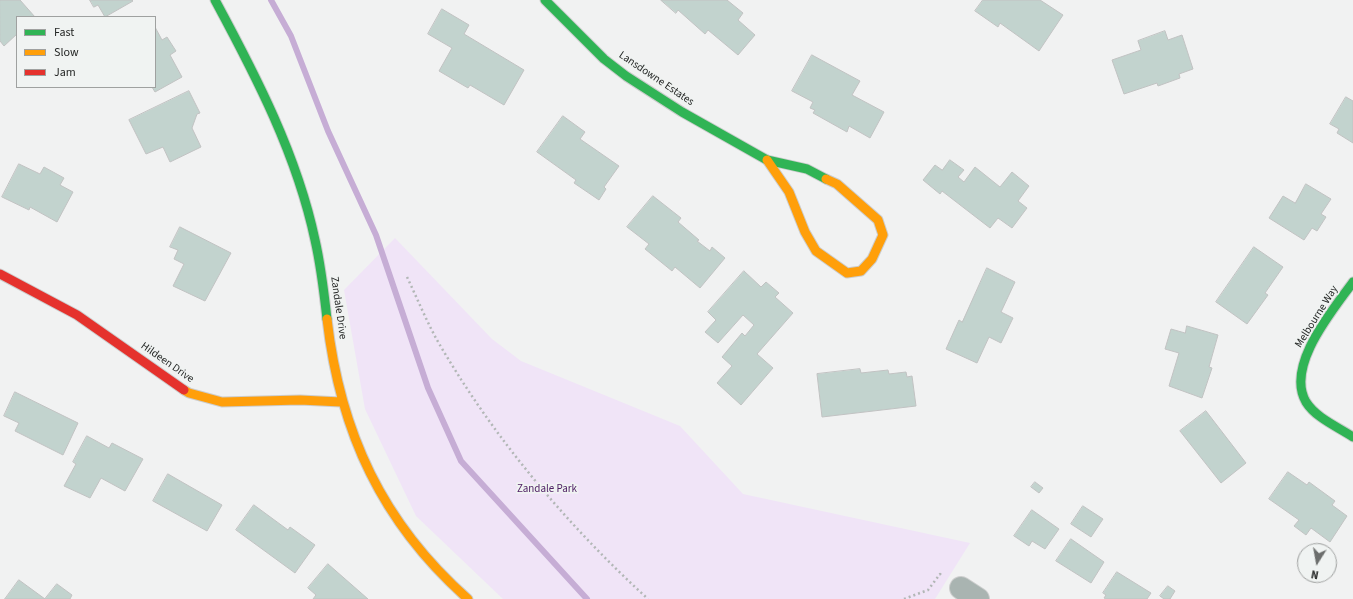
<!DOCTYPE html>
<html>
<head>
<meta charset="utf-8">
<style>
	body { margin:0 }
	#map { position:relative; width:1353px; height:599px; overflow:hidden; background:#f1f2f2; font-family:"Source Sans 3",sans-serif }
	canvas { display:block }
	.legend { position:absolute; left:16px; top:16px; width:140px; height:72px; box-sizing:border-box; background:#f0f3f2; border:1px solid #9fa1a0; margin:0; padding:5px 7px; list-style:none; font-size:12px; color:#252726 }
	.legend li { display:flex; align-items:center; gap:8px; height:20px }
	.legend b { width:20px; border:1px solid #9fa1a0 }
	.north { position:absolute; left:1297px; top:543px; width:40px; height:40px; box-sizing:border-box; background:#f0f3f2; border:1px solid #9fa1a0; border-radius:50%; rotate:191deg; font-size:11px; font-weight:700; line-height:16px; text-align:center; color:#252726 }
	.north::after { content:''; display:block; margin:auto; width:14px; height:18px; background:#6c6e6d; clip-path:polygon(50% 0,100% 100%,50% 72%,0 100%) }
</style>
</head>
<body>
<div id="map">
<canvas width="1353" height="599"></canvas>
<ul class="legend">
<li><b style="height:5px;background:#30b455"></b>Fast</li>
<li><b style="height:5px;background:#ff9f0a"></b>Slow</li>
<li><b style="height:5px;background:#e5322d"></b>Jam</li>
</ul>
<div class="north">N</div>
</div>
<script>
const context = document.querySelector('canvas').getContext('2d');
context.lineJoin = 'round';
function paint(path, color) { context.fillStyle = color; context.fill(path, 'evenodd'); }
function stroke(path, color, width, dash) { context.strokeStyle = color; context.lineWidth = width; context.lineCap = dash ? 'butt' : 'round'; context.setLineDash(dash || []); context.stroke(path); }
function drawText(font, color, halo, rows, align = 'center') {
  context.font = font + ' "Source Sans 3",sans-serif'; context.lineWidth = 3.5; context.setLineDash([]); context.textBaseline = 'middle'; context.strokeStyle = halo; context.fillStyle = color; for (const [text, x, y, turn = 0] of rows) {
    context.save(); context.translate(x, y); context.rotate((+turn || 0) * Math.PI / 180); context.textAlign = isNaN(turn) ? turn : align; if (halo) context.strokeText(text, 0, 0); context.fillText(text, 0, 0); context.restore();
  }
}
paint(new Path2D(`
	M395 238 492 339 521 361 680 426 743 494 970 543 935 599H503L416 516 365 409 344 290Z`), '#f0e4f7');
stroke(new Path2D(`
	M271 0 291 36 328 131 376 235 428 388 461 461 587 599`), '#c6add5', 6);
const building = new Path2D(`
	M0 0H20L35 17H17V34L4 46 0 41Z
	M90 0H132L133 1 105 17 98 5 94 7Z
	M661 0H727L743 13 738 20 755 35 738 55 708 30 705 34 678 10 676 13Z
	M983 0H1040L1063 15 1039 51 1000 23 998 27 975 11Z
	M442 9 469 25 464 34 524 70 504 105 470 85 468 88 439 71 452 48 428 34Z
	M155 27 162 40 167 37 176 51 170 55 182 77 155 92 152 87H155Z
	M1165 31 1168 40 1182 35 1193 69 1179 74 1180 78 1158 86 1157 83 1124 94 1112 60 1141 50 1138 41Z
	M812 55 860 81 852 95 884 112 870 138 849 126 847 132 813 113 815 110 810 108 813 102 792 91Z
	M189 91 200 113 197 114 192 128 201 147 170 162 163 147 146 154 129 120Z
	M1346 97 1353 101V143L1337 133 1339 129 1330 124Z
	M563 116 585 132 580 139 619 166 604 187 606 189 599 200 574 183 576 180 537 152Z
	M950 160 964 170 958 177 964 182 975 167 1000 187 1012 172 1029 186 1018 201 1027 208 1012 228 998 218 990 228 942 191 940 194 923 180 935 165 942 170Z
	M19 164 40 174 44 167 64 178 60 185 73 192 57 222 30 207 29 210 2 197Z
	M1306 184 1331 199 1321 214 1326 217 1317 231 1312 228 1304 240 1269 218 1283 196 1295 203Z
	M653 196 681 218 678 222 699 240 697 241 710 251 712 247 725 258 700 288 675 267 672 271 645 249 649 244 627 227Z
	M180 227 231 253 205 301 173 286 184 264 174 259 178 250 170 247Z
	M1254 247 1283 267 1265 293 1268 295 1247 324 1216 302Z
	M987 268 1015 282 1001 312 1013 318 1001 343 989 337 977 363 946 349 959 320 962 322Z
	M744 271 761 287 766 282 779 293 775 297 793 313 757 354 773 368 741 405 717 383 732 366 722 357 742 333 745 336 754 325 743 315 718 343 705 332 716 320 708 312Z
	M1187 326 1218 335 1209 367 1212 368 1202 398 1169 386 1179 353 1165 349 1171 329 1185 333Z
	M860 369 861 373 888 370 889 374 906 372 907 377 912 376 916 406 822 417 817 374Z
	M15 392 78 423 63 455 15 431 19 423 4 416Z
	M1206 411 1246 463 1221 483 1180 431Z
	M87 436 109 448 112 443 143 459 125 491 101 478 90 498 64 486 76 464 73 462Z
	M1288 472 1307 485 1309 482 1335 501 1332 505 1347 516 1330 542 1311 528 1306 535 1294 526 1299 520 1269 499Z
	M168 474 222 505 207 531 153 501Z
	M1035 482 1043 488 1039 493 1031 487Z
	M254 505 288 530 290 527 315 545 295 573 236 530Z
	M1083 506 1103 519 1091 537 1071 524Z
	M1032 510 1059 529 1045 549 1032 541 1029 546 1014 536Z
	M1071 539 1104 562 1091 583 1056 561Z
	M328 564 368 599H313L316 595 308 588Z
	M1117 572 1151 593 1147 599H1106L1104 598 1106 595 1103 593Z
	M19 580 45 599H5Z
	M57 584 72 595 70 599H45Z
	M1168 586 1175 591 1170 599H1164L1160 596Z`);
paint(building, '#c2d3ce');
stroke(building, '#c1c2c2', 1);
const street = new Path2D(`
	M961 588 978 599`);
const fast = new Path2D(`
	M215 0C256 76 297 155 315 240 321 266 324 292 327 319
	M545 0 604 59 626 76 682 112 767 160 807 169 826 179
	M1353 282C1333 310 1285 366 1306 402 1316 418 1338 427 1353 437`);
const slow = new Path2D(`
	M767 160 789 192 805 232 816 251 847 273 861 271 872 259 883 235 878 220 837 184 826 179
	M327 319C340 432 382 523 468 599
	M184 390 189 393 222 402 300 400 341 402`);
const jam = new Path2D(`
	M0 274 77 315 184 390`);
stroke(street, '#cccdcd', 24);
stroke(fast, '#cccdcd', 11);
stroke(slow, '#cccdcd', 11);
stroke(jam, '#cccdcd', 11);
stroke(new Path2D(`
	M407 277C417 298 426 320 437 340 493 437 566 524 648 599
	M904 599 928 590 940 574 943 577`), '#b2b7b6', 2.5, [2, 3]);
stroke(street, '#a9b4b1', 22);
stroke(fast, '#30b455', 9);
stroke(slow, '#ff9f0a', 9);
stroke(jam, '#e5322d', 9);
drawText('11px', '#252726', '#f0f3f2', [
	["Lansdowne Estates",656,79,34],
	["Zandale Drive",338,308,82],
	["Melbourne Way",1317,317,-58],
	["Hildeen Drive",167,363,35]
]);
drawText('11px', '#502166', '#f0f3f2', [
	["Zandale Park",547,490]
]);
</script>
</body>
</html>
